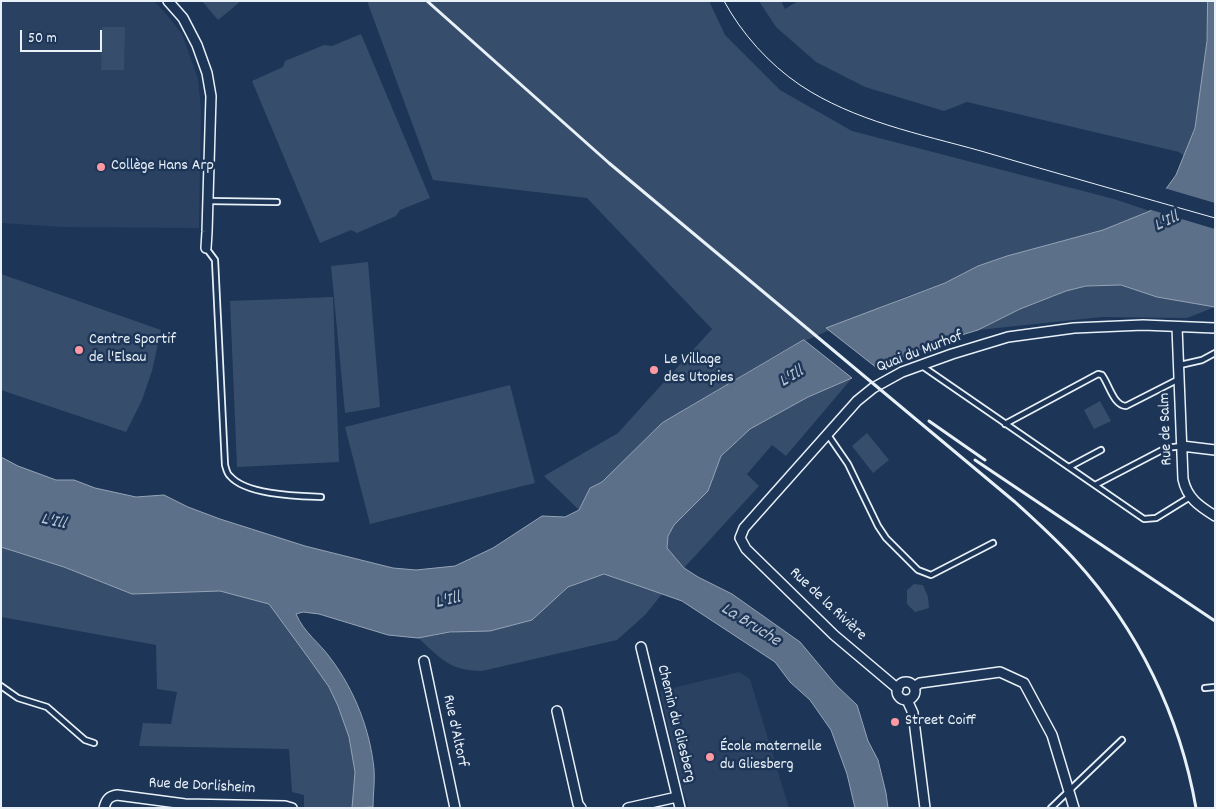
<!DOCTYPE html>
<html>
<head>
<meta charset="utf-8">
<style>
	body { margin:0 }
	#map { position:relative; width:1216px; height:809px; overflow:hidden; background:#1d3557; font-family:Dekko,sans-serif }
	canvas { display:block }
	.frame { position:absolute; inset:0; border:2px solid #e8f1f8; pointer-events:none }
	.scale { position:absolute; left:20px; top:30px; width:82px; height:22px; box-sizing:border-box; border:2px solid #e8f1f8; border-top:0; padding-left:6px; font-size:15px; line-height:18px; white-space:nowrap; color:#e8f1f8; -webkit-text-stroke:4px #1d3557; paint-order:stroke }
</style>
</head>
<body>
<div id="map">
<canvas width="1216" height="809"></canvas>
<div class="frame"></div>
<div class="scale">50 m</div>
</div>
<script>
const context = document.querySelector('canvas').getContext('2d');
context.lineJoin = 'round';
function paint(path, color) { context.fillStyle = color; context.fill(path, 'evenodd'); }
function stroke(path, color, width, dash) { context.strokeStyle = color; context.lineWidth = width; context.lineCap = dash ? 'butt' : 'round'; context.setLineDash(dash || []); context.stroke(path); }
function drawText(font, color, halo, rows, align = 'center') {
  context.font = font + ' Dekko,sans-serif'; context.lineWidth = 5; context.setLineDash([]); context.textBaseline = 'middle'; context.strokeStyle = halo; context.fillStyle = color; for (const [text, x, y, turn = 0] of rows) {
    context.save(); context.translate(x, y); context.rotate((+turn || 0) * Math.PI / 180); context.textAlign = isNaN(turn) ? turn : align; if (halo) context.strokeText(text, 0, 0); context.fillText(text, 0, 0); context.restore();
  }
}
paint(new Path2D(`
	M1 1H154L167 15 182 34 198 79 201 110 199 228 63 227 1 223Z
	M739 672 750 679 789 808H689L681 784 660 691Z`), '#2a4162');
paint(new Path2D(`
	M202 1H241L218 20Z
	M367 1H709L725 35 780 90 852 131 1114 199 1150 211 1103 230 1007 256 978 266 945 283 902 298 789 348 662 423 602 482 590 488 579 510 544 476 618 433 712 329 587 198 433 180Z
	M759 1H781L785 9 798 1H1208L1207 41 1195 128 1184 156 1179 152 1162 148 967 102 944 111 865 87 816 62 776 27Z
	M102 27H125L124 70H101Z
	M361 34 430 198 400 210 396 216 357 233 351 230 320 243 252 81 283 67 285 61 324 45 332 46Z
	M368 262 380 407 345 413 331 266Z
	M1 274 161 330 152 371 142 400 126 432 1 390Z
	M1121 285 1157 297 1215 307 1187 318 1102 317 978 330 1020 309 1066 291 1086 286Z
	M333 297 339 462 237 467 230 301Z
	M852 378 786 456 772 445 747 474 759 486 684 568 667 548 668 536 674 525 708 491 721 456 734 444 750 429 808 397Z
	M510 385 535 483 370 524 345 427Z
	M1100 401 1111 421 1094 429 1084 410Z
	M867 433 889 460 873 473 852 446Z
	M1 547 64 567 132 594 220 591 269 604 310 660 329 687 338 706 349 737 355 772 352 808H304V795L292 792 289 749 139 746 143 723 171 724 177 692 157 689 156 645 1 617Z
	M605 574 662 594 645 615 617 640 482 671C448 670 442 659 418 638L531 620 568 587Z
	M914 584 923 585 928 597 929 608 915 612 907 604V590Z`), '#374d6c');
const water = new Path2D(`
	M1208 1H1215V307L1157 297 1121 285 1086 286 1066 291 1020 309 978 330 932 344 877 368 826 328 945 283 978 266 1007 256 1103 230 1150 211 1176 175 1195 128 1207 41Z
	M804 340 852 378 808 397 750 429 734 444 721 456 708 491 674 525 668 536 667 548 684 568 698 577 732 594 800 642 836 685 857 705 868 741 878 760 886 793 888 808H855L847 774 831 730 810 700 790 682 775 662 682 601 645 588 604 574 568 587 532 620 490 631 450 632 418 638 388 635 319 614 303 612 296 614C304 633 320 643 331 659 355 691 370 730 374 769 375 781 373 795 373 807L352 808 355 772 349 737 338 706 329 687 310 660 269 604 220 591 132 594 64 567 1 547V457L18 466 56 480H74L95 488 136 497 164 495 188 507 220 519 305 546 393 568 416 570 455 566 493 548 542 516 565 517 579 510 590 488 602 482 662 423Z`);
paint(water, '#5d7089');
stroke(water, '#95a4b5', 1);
paint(new Path2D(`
	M1164 188 1215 203V229L1148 209Z`), '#1d3557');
const service = new Path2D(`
	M208 201 277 202
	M206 248 215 260 225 465C226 468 227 474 230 476 246 495 298 496 321 497
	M1180 365 1202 360 1215 353
	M922 366 1144 519 1156 518 1190 497
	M1005 424 1098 374 1102 375C1109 384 1113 405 1126 406L1179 379
	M828 435 848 464 878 526 886 538 918 570 931 575 993 543
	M1069 467 1101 450
	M1095 485 1166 448 1182 446
	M1 686 18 698 47 707 85 740 94 743
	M1205 688 1215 687
	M1051 808 1122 740`);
const minor = new Path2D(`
	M168 1 183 18 197 45 207 73 211 96 207 232 206 248
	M1177 327 1183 479C1187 498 1199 506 1215 516
	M1182 446 1215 450
	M641 647 680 808
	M424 661 455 808
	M897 691a9 9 0 1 1 18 0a9 9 0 1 1-18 0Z
	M914 687 920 683 1000 672 1024 683 1052 735 1074 808
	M898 689 834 635 746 549 740 538 744 528 857 401 873 388 902 372 952 354 1008 337 1074 328 1143 325 1215 328
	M907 700 913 713 925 808
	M557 711 578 804 581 808
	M104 808C106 800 109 796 117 795L185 804 285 806 292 808
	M628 808 677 797`);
stroke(service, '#e8f1f8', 8);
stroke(minor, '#e8f1f8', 12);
stroke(service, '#1d3557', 4.5);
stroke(minor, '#1d3557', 9);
stroke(new Path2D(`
	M724 1C742 34 769 64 800 85 854 121 920 134 981 151 1059 174 1137 196 1215 218`), '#e8f1f8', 1);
stroke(new Path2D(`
	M427 1 609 163 1015 502C1036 521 1056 539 1075 560 1138 629 1180 716 1196 808
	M929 421 985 460
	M975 460 1215 621`), '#e8f1f8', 3);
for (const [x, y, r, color] of [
	[101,167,5,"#ff9aa2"],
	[79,350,5,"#ff9aa2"],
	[654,370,5,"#ff9aa2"],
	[895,722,5,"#ff9aa2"],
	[710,757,5,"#ff9aa2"]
]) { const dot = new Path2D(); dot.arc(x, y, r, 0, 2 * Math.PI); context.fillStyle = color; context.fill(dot); stroke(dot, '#1d3557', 2); }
drawText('16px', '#e8f1f8', '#1d3557', [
	["Collège Hans Arp",111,167],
	["Centre Sportif",89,341],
	["de l'Elsau",89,359],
	["Le Village",664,361],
	["des Utopies",664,379],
	["Street Coiff",905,722],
	["École maternelle",720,748],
	["du Gliesberg",720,766]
], 'left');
drawText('16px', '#e8f1f8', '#1d3557', [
	["Quai du Murhof",920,353,-21],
	["Rue de Salm",1167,429,-92],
	["Rue de la Rivière",827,605,43],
	["Chemin du Gliesberg",675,724,76],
	["Rue d'Altorf",454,731,78],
	["Rue de Dorlisheim",202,787,3]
]);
drawText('italic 18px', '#b7c4d1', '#1d3557', [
	["L'Ill",1167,223,-25],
	["L'Ill",792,378,-30],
	["L'Ill",53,523,13],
	["L'Ill",448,602,-13],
	["La Bruche",750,626,32]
]);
</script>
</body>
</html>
